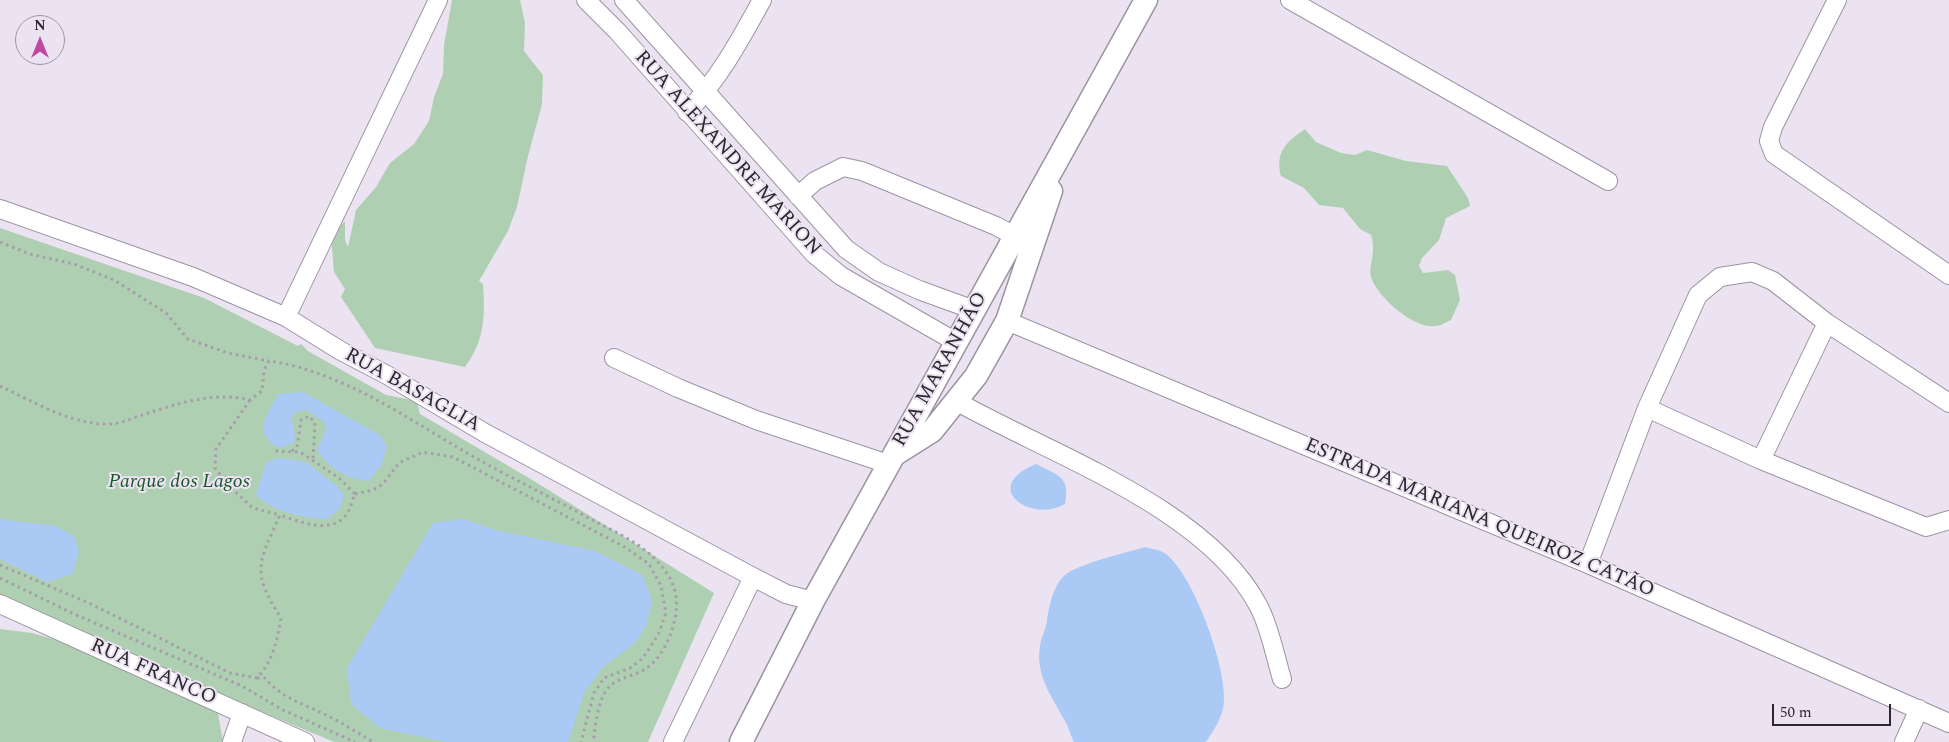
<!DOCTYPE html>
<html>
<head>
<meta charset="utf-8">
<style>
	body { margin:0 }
	#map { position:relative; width:1949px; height:742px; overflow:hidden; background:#ece3f2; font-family:Spectral,serif }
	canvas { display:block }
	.north { position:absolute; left:15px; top:15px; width:50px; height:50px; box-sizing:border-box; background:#ece3f2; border:1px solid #9f98a4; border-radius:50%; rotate:0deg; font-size:14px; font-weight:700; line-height:20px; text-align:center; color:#2b282e }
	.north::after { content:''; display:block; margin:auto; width:18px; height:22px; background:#be49a1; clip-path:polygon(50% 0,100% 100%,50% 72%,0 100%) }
	.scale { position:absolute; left:1772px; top:704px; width:119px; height:22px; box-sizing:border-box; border:2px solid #2b282e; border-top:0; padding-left:6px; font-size:15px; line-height:18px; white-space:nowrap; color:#2b282e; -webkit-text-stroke:4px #ece3f2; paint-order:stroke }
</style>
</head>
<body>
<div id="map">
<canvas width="1949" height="742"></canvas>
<div class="north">N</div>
<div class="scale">50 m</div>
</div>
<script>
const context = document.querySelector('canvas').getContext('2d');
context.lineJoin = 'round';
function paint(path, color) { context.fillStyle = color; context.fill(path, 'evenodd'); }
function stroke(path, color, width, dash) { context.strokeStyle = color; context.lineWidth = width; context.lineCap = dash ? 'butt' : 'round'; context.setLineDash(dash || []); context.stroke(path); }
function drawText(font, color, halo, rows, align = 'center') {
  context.font = font + ' Spectral,serif'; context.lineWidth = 4; context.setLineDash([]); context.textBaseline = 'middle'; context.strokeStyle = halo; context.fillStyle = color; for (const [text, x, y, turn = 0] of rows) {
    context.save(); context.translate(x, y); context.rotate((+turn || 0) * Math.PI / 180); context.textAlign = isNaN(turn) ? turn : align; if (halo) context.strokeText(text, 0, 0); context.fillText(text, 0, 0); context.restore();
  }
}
paint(new Path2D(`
	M452 0H520L525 23 524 51 543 75 542 104 528 156 517 207 508 231 479 281 483 284C485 316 485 340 465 367L375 348 341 297 345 289 334 272 331 235 345 221V240L348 247 356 210 376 187 390 163 414 144 429 121 434 97 443 74 444 45Z
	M1305 129 1316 142 1341 153 1355 155 1367 150 1406 161 1447 166 1468 198 1470 206 1446 218 1439 240 1422 258 1419 266 1423 273 1448 270 1455 275 1460 300 1451 320C1446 322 1441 326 1436 326 1415 330 1377 297 1371 277 1368 265 1377 253 1371 235L1360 229 1343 208 1319 205 1304 188 1281 176C1275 152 1286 142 1305 129Z
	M0 228 204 298 298 346 301 344 308 351 386 395 417 401 420 414 534 481 714 593 648 742H334L243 704 0 595Z
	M0 629 32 633 82 647 217 708 223 742H0Z`), '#aecfb2');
paint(new Path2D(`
	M303 392 380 435 387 447 381 466 368 481C345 478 330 469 317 450L326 429 324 422 307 410 298 411 291 417 295 436 293 443 280 448 270 443 263 431 265 418 278 394Z
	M280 458 306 462 337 486 344 495 340 508 328 519C301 517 276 513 256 495L266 462Z
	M1036 464C1057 475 1071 476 1065 504 1031 524 979 487 1036 464Z
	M0 519 56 526 74 536 79 552 72 574 47 582 0 559Z
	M463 519 496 530 595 551 642 575 652 600 647 624 635 643 603 667 584 693 569 740 567 742H445L380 728 351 704 347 668 433 523Z
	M1145 547C1152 549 1161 550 1166 554 1194 576 1226 666 1224 700 1224 715 1214 730 1206 742H1074C1070 735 1069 727 1065 721 1052 697 1035 675 1040 646 1041 637 1046 630 1047 620 1049 606 1054 584 1065 575 1080 563 1126 553 1145 547Z`), '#aacaf5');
const minor = new Path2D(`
	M586 0 618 32 814 254 841 276 956 342
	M624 0 846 249 879 272 919 290 974 310
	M1290 0 1608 181
	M1837 0 1773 127 1769 141 1774 154 1949 275
	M687 112C719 79 740 40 762 0
	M798 196 815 181 843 167 862 171 996 226 1015 236
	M0 209 193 277 286 317 341 351 387 375 485 433 753 577 786 594 813 601
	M286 317 438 0
	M1007 321 1588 564 1949 723
	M614 358 678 388 756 420 888 464
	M956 401C1049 454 1208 508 1259 607 1270 628 1275 656 1282 679
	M1647 408 1761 460 1926 527 1949 520
	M1761 460 1827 323
	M1588 564 1647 408 1698 295 1720 277 1752 272 1773 281 1827 323 1949 403
	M0 604 305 742
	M232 742 242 713
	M673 742 753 577
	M1904 742 1919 709`);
const major = new Path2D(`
	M894 455 932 431 976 376 1007 321 1051 191
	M741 742 813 601 1146 0`);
stroke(minor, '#9c93a2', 20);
stroke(major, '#9c93a2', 25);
stroke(new Path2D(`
	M0 242 30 254 74 264 114 280 166 313 188 339 228 353 269 361
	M0 386C34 402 73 426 112 424 122 423 132 418 142 415 176 404 214 391 250 400L262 391 264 370 269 361C351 373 421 429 492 467 527 486 562 503 596 522 614 531 635 541 651 555 663 566 673 579 676 596 679 619 667 653 648 667 638 675 621 677 611 685 597 697 596 726 593 742
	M250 400 216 449 215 468 231 488 253 508 280 515
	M292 451 297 447 301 420 309 416 315 423 313 459
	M355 494 373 490 383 484 399 463 423 452 453 457 623 546 649 564 661 586 666 613 658 635 643 658 630 668 604 678 594 693 581 742
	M0 565 91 604 230 673 257 678C273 661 277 641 281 618 251 571 258 564 280 515 300 522 334 536 348 512 351 506 353 499 355 494L339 478 300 452 275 451
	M0 578 74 614 242 686 283 710 355 742
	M257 678H265C283 700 308 705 332 718 346 725 359 734 373 742`), '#a59eaa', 3, [2.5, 4]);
stroke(minor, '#fff', 18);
stroke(major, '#fff', 22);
drawText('20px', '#2b282e', '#ece3f2', [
	["RUA ALEXANDRE MARION",727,154,48],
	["RUA MARANHÃO",941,370,-61],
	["RUA BASAGLIA",412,391,29],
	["ESTRADA MARIANA QUEIROZ CATÃO",1479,519,23],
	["RUA FRANCO",153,673,24]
]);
drawText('italic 20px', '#1a562a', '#ece3f2', [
	["Parque dos Lagos",179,483]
]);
</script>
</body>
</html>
